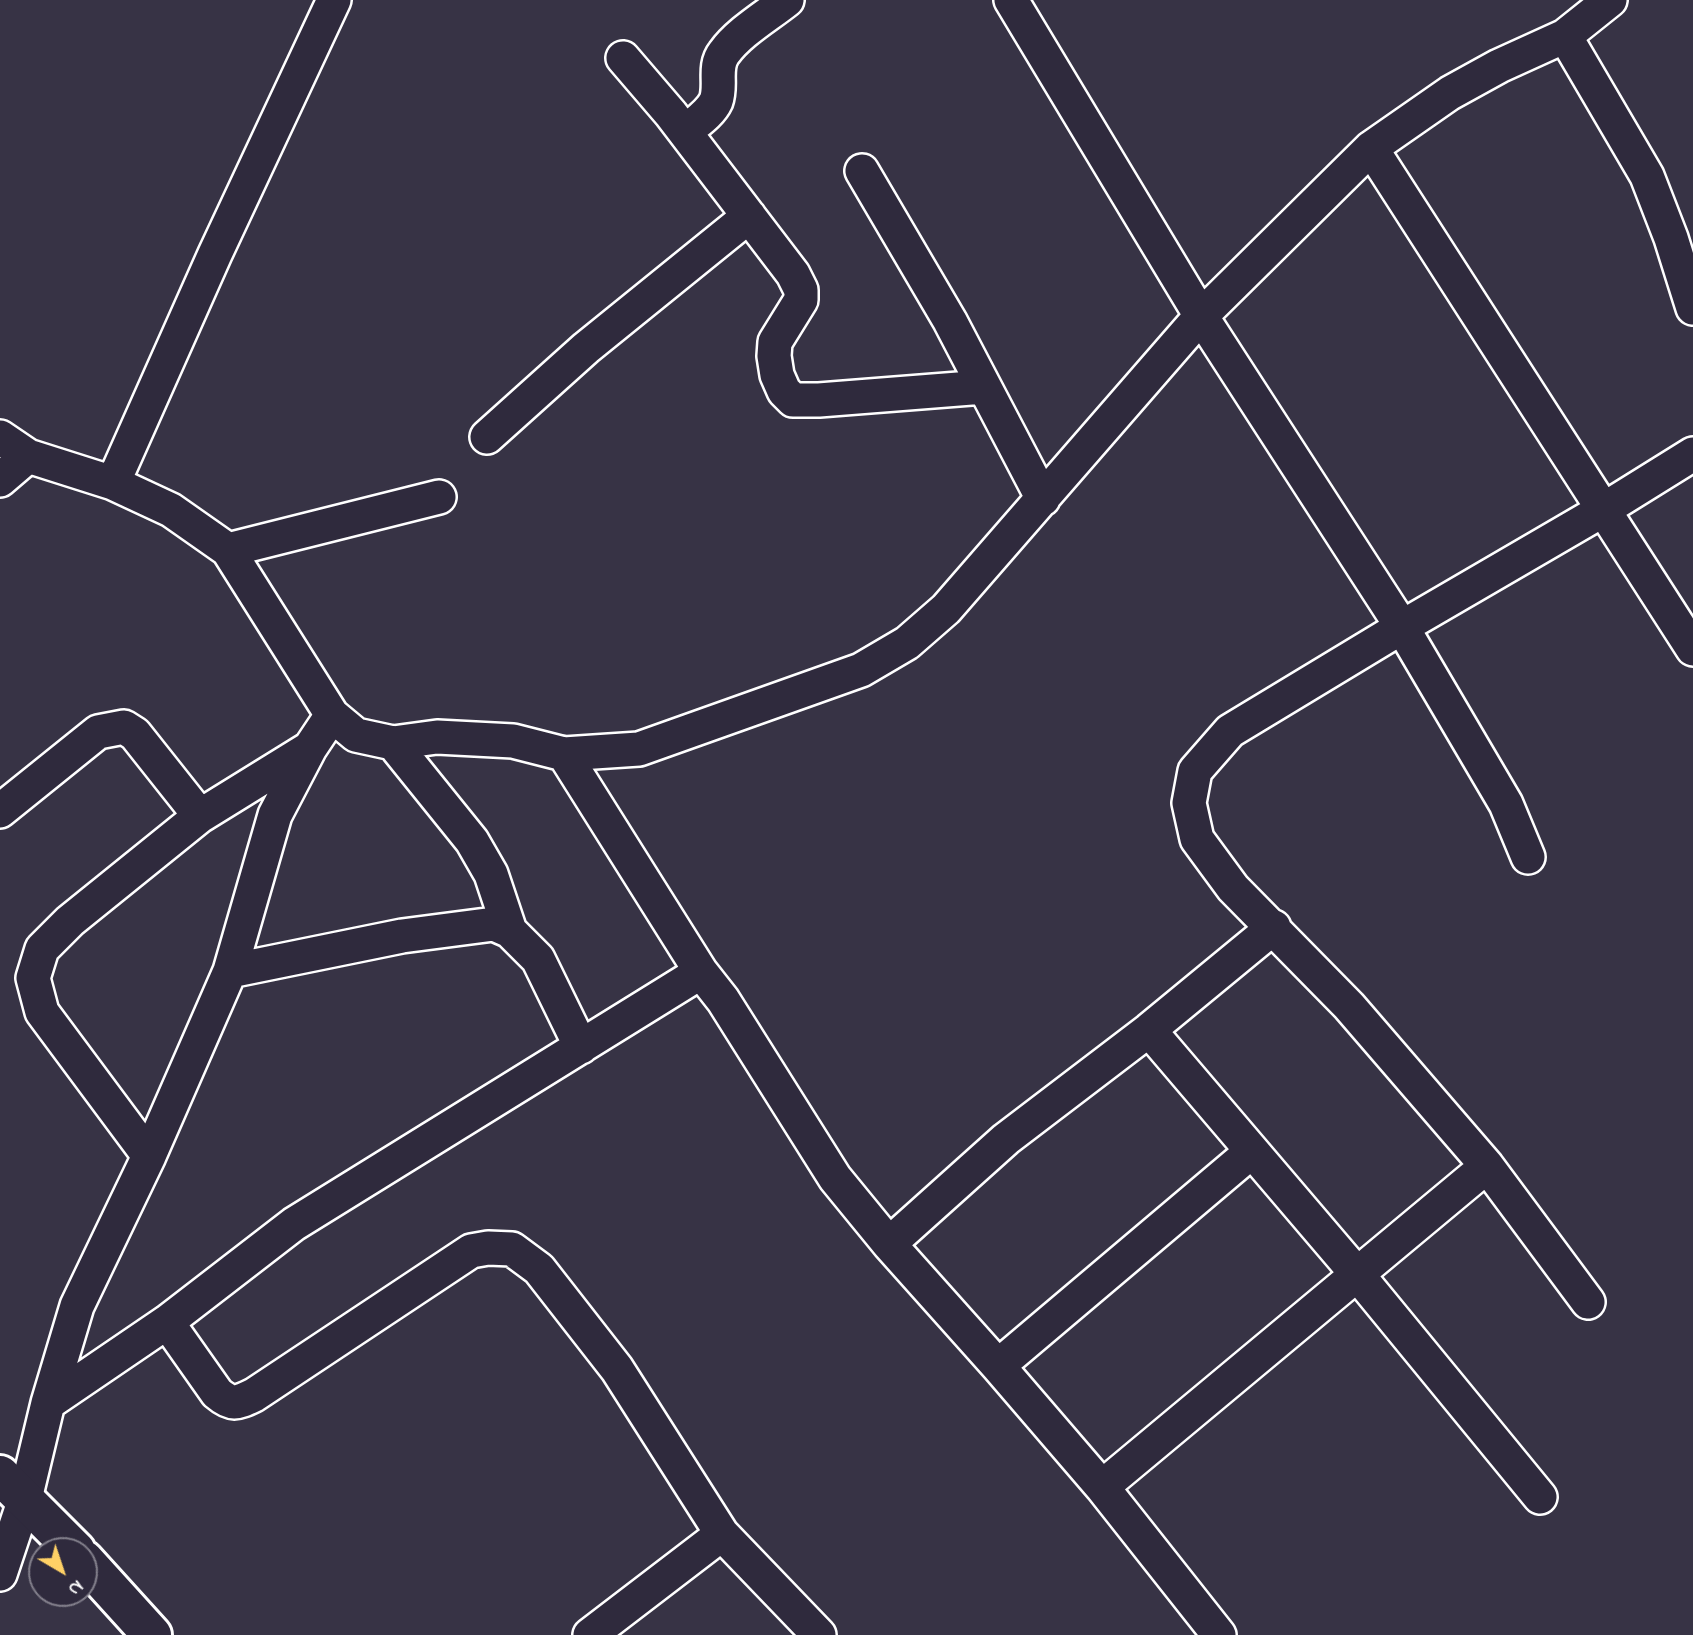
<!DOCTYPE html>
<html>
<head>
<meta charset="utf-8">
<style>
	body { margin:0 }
	#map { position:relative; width:1693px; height:1635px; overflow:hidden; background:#373345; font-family:"Indie Flower",sans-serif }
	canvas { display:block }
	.north { position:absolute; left:28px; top:1537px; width:70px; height:70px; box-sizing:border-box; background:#2f2a3d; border:2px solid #827f8b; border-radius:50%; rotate:141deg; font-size:19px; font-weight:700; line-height:28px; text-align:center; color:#fff }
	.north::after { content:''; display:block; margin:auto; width:24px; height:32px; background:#ffd166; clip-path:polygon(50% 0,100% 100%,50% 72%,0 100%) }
</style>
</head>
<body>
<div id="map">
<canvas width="1693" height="1635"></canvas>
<div class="north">N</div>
</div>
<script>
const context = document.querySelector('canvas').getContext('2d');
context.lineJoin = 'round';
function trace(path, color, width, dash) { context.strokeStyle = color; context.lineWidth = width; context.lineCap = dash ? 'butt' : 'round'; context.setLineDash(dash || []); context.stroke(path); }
const minor = new Path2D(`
	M1011 0 1201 316 1402 627 1506 804 1528 857
	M1565 36 1647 176 1671 238 1693 308
	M623 58 671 114 793 274 801 290V300L775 342 774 356 777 375 784 391 793 400H819L984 387
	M685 132C695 123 710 114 716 101 722 85 713 67 724 53 739 32 767 16 787 0
	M1371 148 1693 649
	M862 171 950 321 1043 499
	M0 437 28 456 113 483 171 510 228 550 332 715 356 735 393 743 437 737 513 741 564 754 639 749 861 670 907 643 946 609 1201 316 1371 148 1450 93 1499 66 1565 36 1610 0
	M487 437 586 348 749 216
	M0 480 28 456
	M113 483 215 254 334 0
	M228 550 439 497
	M393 743 472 841 491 874 510 931
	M564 754 701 972 723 1000 835 1178 889 1244 998 1366 1102 1487 1219 1635
	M0 811 98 732 124 727 135 734 200 816
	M230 971 402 936 494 924 510 931 538 959 581 1047
	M1149 1030 1357 1274 1540 1497
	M149 1156 42 1012 33 978 42 949 70 921 200 816 310 748
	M889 1244 1006 1139 1149 1030 1274 927
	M1588 1302 1487 1166 1349 1006 1233 888 1197 839 1189 803 1195 771 1230 731 1402 627 1603 510 1693 454
	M167 1322 217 1393C232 1406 237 1403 254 1395L471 1251 488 1248 512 1249 539 1269 617 1369 722 1534 819 1635
	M998 1366 1251 1152
	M48 1403 167 1322 294 1224 701 972
	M1102 1487 1487 1166
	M0 1574 25 1499 48 1403 77 1306 149 1156 230 971 275 815 310 748 332 715
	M590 1635 722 1534`);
const primary = new Path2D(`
	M0 1475 76 1551
	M84 1560 152 1635`);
trace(minor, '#fff', 38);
trace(primary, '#fff', 44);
trace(minor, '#2f2a3d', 33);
trace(primary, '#2f2a3d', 38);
</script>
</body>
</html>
